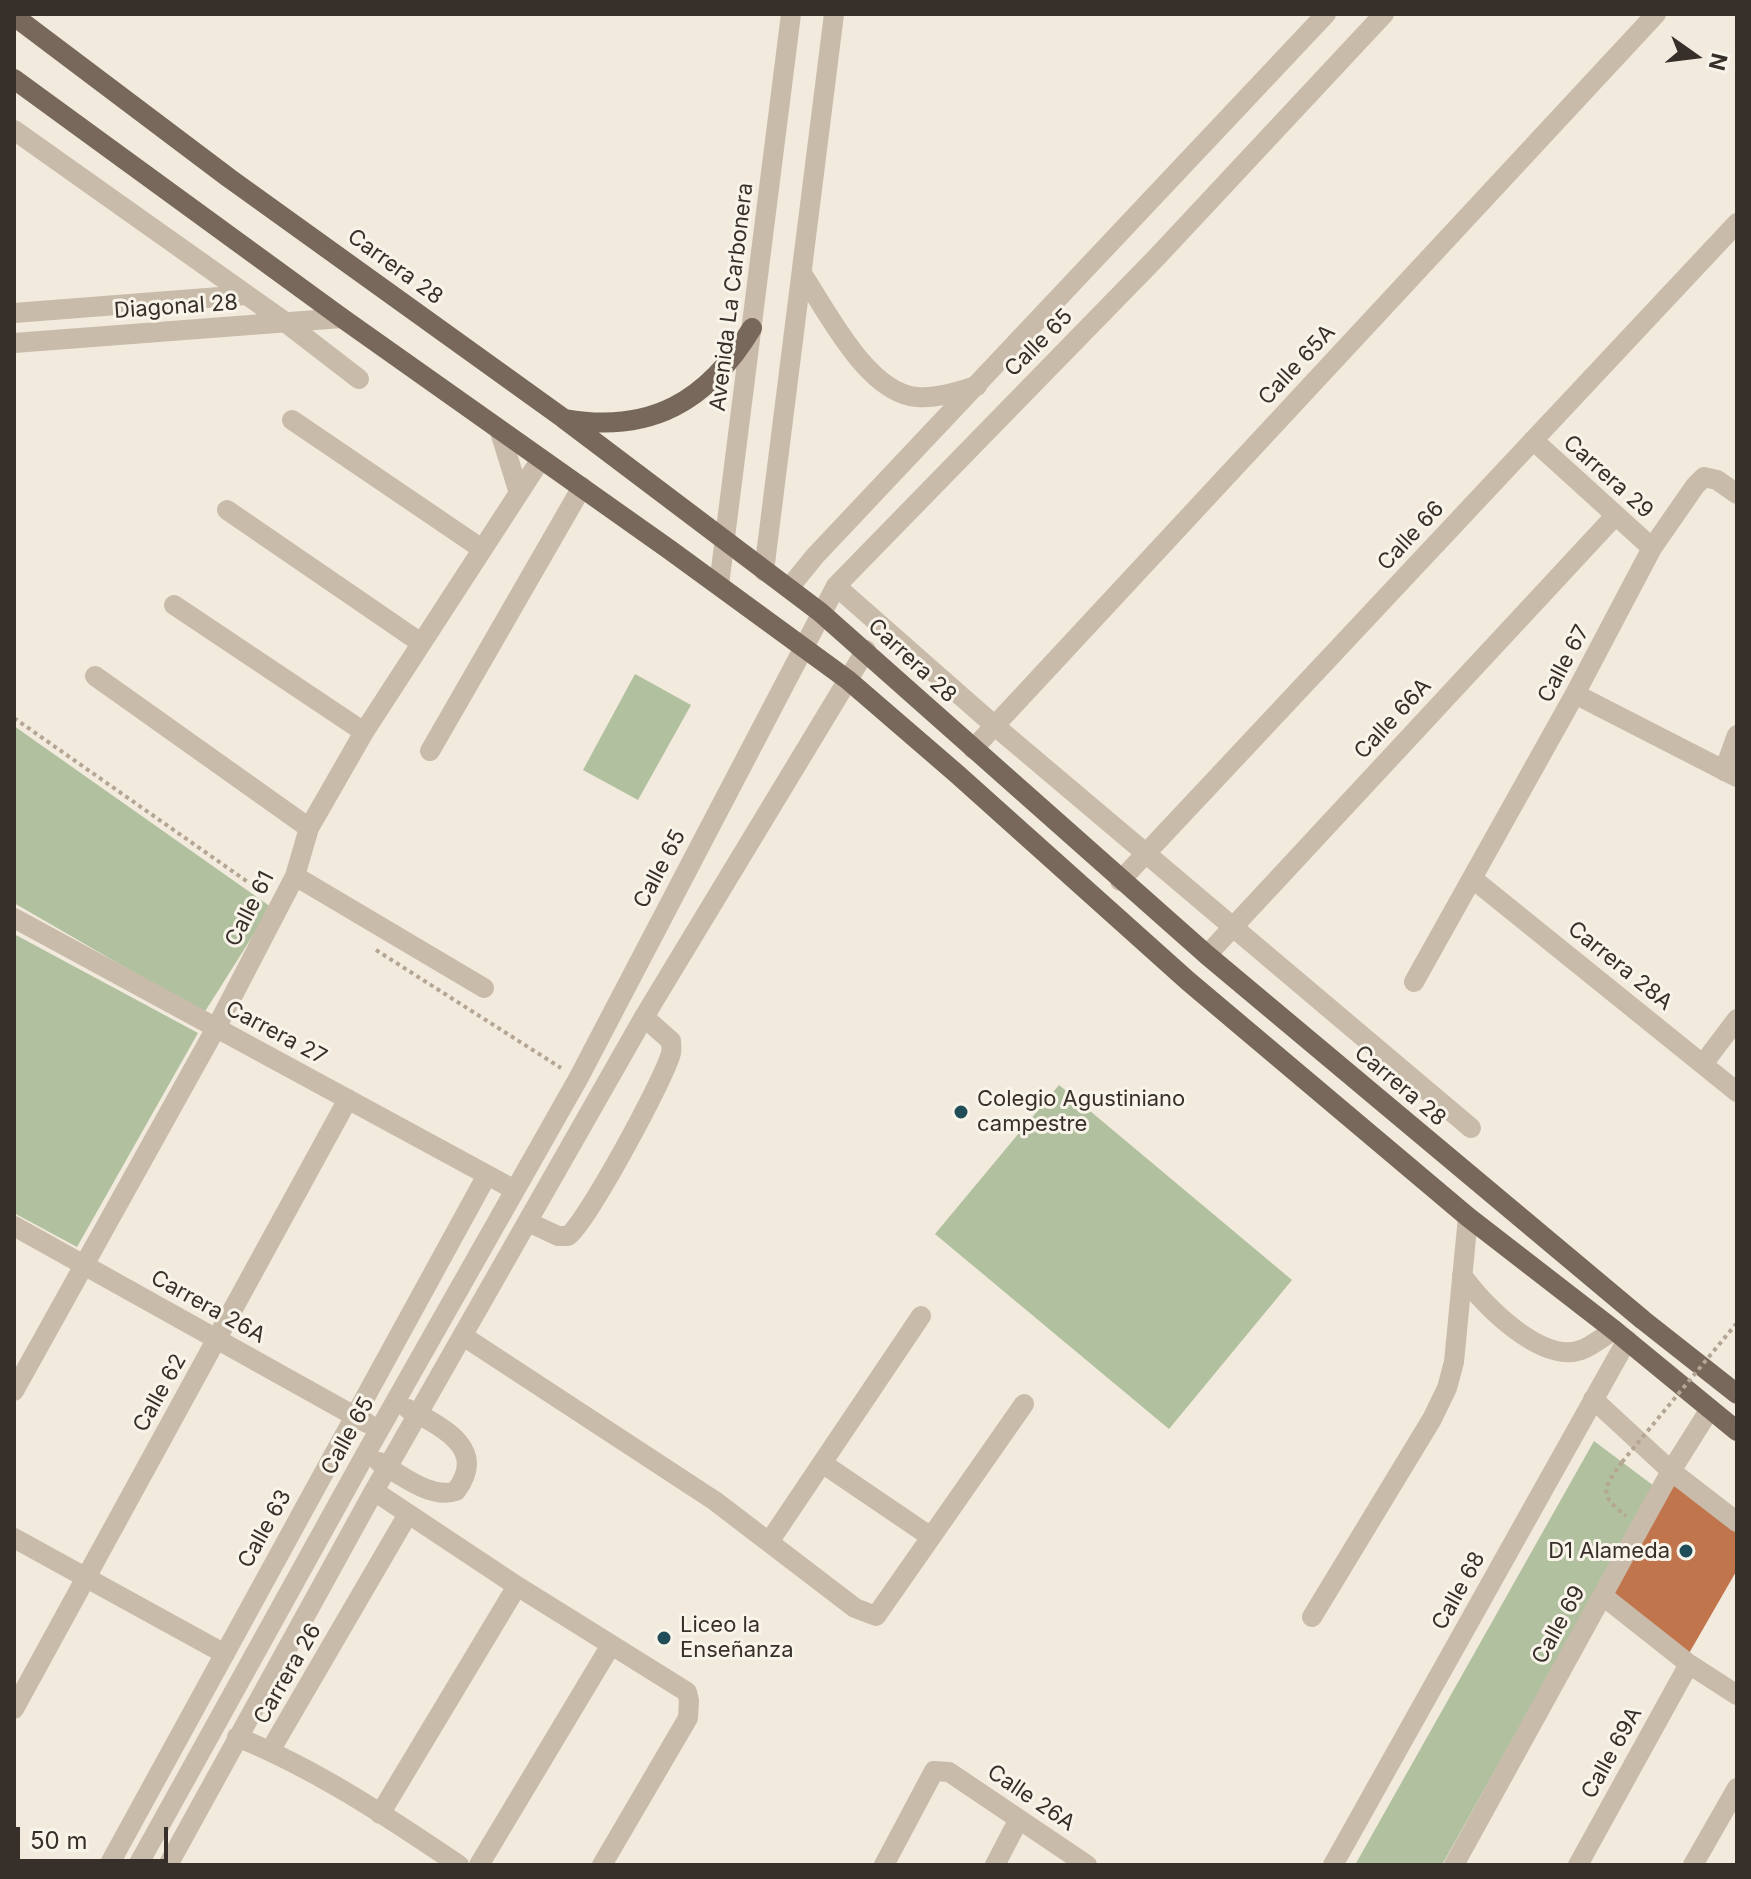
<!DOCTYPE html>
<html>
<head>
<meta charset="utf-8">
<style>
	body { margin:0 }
	#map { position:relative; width:1751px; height:1879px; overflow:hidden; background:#f1eadd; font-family:Inter,sans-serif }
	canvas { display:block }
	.frame { position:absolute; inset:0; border:16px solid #372f29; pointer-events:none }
	.north { position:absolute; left:1655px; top:16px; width:80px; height:80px; -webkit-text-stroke:6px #f9f4ea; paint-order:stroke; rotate:104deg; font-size:22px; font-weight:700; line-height:32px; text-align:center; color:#372f29 }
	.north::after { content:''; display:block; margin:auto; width:28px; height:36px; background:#372f29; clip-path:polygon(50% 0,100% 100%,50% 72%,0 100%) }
	.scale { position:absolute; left:16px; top:1827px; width:152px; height:36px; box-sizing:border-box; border:4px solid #372f29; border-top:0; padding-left:10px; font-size:24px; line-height:28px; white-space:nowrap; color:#372f29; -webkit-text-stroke:6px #f9f4ea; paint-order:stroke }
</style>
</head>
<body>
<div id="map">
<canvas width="1751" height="1879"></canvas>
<div class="frame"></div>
<div class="north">N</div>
<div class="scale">50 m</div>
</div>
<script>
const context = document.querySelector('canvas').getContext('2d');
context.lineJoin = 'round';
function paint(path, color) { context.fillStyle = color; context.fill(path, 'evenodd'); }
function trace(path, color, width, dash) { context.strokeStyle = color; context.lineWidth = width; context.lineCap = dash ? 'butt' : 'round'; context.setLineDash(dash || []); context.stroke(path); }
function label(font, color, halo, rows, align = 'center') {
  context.font = font + ' Inter,sans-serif'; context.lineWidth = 6; context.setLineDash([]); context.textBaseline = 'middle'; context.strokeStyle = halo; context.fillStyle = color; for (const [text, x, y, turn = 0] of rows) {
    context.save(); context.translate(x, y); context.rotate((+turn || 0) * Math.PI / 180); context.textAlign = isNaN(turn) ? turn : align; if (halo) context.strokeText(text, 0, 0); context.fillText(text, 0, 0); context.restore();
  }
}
paint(new Path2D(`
	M635 674 691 705 638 800 583 770Z
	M14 726 271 907 204 1013 14 903Z
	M14 934 198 1033 77 1247 14 1213Z
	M1059 1085 1292 1280 1169 1429 935 1234Z
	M1594 1441 1654 1486 1442 1865H1355Z`), '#b1c09e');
paint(new Path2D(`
	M1675 1480 1737 1532V1570L1688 1655 1612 1594Z`), '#c1754c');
trace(new Path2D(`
	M14 718 265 894
	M376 950 561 1068
	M1736 1324H1737
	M1622 1462C1603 1489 1598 1494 1626 1516`), '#b5a694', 4, [4, 4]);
trace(new Path2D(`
	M14 130 285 322 359 379
	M802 274C828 312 867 393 917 397 937 399 958 391 977 386
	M14 313 245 295
	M14 343 342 318
	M292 420 482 549
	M500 432 519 493
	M1533 440 1652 548
	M227 510 421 643
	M764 571 834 14
	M719 585 791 14
	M836 586 995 726 1471 1128
	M789 588 815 556 1326 14
	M174 605 364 732
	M95 676 309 828
	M1575 694 1737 777
	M973 749 1656 14
	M430 751 582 487
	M1724 771 1737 735
	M295 876 484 988
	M1473 879 1737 1092
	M1120 881 1737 223
	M14 918 515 1190
	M1207 955 1615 516
	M1414 982 1575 694 1652 548 1695 486 1704 477 1717 480 1737 494
	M1703 1064 1737 1019
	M528 1222 558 1236H568C587 1222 665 1078 671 1053 672 1051 671 1042 671 1041L644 1017
	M14 1226 367 1423
	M1462 1275C1482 1304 1541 1364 1581 1350 1592 1346 1604 1336 1614 1330
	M463 1336 715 1501 855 1608 876 1616 1024 1404
	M14 1391 216 1028 295 876 309 828 364 732 541 459
	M1593 1399 1671 1471 1737 1522
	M379 1462C399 1474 432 1500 456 1491 488 1448 442 1427 408 1409
	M822 1463 931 1537
	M374 1491 517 1586 687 1692 689 1701 688 1718 602 1865
	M14 1538 225 1654
	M769 1542 921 1316
	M1603 1596 1689 1664 1737 1695
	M1312 1617 1432 1419 1447 1388 1454 1362 1468 1217
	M14 1709 348 1099
	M237 1737C316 1769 388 1817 459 1865
	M270 1751 408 1514
	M380 1814 517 1586
	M109 1865 487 1175
	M138 1865 365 1455 578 1079 836 586 1156 258 1384 14
	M168 1865 374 1491 644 1017 866 650
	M479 1865 611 1645
	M884 1865 934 1771 949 1772 1087 1865
	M995 1865 1019 1819
	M1333 1865 1627 1340
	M1454 1865 1671 1471 1710 1409
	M1578 1865 1689 1664
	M1693 1865 1737 1788`), '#c9bbaa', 20);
trace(new Path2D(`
	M14 16 229 178 563 418 820 612 1207 955 1643 1320 1737 1394
	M14 79 342 318 670 550 848 680 957 774 1188 981 1468 1217 1614 1330 1737 1431
	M565 419C651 434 708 401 752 328`), '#78685b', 20);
trace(new Path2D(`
	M1622 1462 1736 1324`), '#b5a694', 4, [4, 4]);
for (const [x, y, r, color] of [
	[961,1112,8,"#204d57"],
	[1686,1551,8,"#204d57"],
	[664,1638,8,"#204d57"]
]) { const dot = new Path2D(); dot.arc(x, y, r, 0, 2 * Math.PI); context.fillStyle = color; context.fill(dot); trace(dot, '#f9f4ea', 3); }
label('22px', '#372f29', '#f9f4ea', [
	["Carrera 28",395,267,36],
	["Avenida La Carbonera",732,297,-83],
	["Diagonal 28",176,307,-4],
	["Calle 65",1039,343,-45],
	["Calle 65A",1297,365,-47],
	["Carrera 29",1608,477,42],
	["Calle 66",1411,536,-47],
	["Carrera 28",912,661,43],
	["Calle 67",1564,664,-62],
	["Calle 66A",1393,719,-47],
	["Calle 65",660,869,-62],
	["Calle 61",250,909,-63],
	["Carrera 28A",1620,966,39],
	["Carrera 27",276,1033,28],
	["Carrera 28",1400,1086,40],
	["Carrera 26A",208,1307,29],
	["Calle 62",160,1393,-61],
	["Calle 65",348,1436,-61],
	["Calle 63",265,1529,-61],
	["Calle 68",1459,1591,-61],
	["Calle 69",1559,1625,-61],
	["Carrera 26",288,1674,-60],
	["Calle 69A",1612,1753,-61],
	["Calle 26A",1031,1798,34]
]);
label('22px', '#372f29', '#f9f4ea', [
	["Colegio Agustiniano",977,1099],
	["campestre",977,1124],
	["D1 Alameda",1670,1551,"right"],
	["Liceo la",680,1625],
	["Enseñanza",680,1650]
], 'left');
</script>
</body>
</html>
